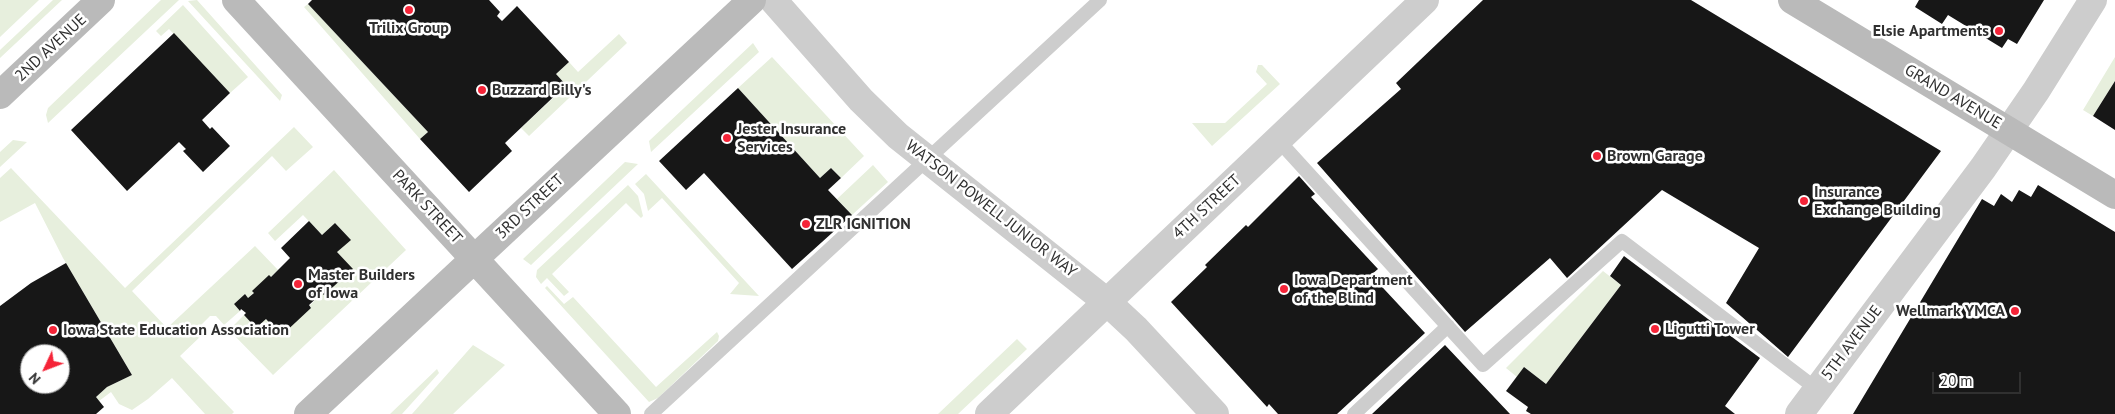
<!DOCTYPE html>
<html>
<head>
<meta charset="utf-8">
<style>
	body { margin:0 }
	#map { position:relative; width:2115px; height:414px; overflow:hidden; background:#fff; font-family:"PT Sans",sans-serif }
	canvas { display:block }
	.north { position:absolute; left:20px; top:344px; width:50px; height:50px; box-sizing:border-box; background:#fff; border:1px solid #acacac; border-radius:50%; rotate:227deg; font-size:14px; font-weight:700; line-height:20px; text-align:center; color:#303030 }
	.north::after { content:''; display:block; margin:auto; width:18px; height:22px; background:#f52438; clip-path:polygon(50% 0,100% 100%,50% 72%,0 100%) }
	.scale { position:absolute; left:1932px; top:372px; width:89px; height:22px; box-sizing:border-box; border:2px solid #303030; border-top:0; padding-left:6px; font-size:15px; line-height:18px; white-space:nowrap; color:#303030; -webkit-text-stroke:4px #fff; paint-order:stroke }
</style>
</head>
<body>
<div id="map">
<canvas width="2115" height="414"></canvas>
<div class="north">N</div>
<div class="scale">20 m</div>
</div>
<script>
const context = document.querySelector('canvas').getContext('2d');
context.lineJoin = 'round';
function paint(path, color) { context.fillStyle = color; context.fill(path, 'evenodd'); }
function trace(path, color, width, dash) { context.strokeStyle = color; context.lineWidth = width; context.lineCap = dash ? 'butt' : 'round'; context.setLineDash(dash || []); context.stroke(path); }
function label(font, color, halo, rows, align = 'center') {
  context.font = font + ' "PT Sans",sans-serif'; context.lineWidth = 5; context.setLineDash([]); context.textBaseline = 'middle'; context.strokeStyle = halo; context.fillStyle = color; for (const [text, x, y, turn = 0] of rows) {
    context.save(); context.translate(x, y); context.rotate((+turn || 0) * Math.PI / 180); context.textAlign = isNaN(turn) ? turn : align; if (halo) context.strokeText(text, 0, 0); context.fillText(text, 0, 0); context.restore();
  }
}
paint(new Path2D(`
	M0 0H39L0 37Z
	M53 0H62L0 58V50Z
	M161 0H179L48 123 46 115 48 108Z
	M197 0 282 95 280 101 188 1Z
	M308 4 428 132 420 139 304 7Z
	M183 5 248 77 230 93 169 29 161 36 156 31Z
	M619 34 627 43 529 136 521 128 566 86 556 74 569 62 578 72Z
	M753 43 759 52 651 152 649 141Z
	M772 57 864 156 841 178 831 168 820 178 738 88Z
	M2115 57V81L2093 116 2083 110Z
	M1258 65H1262L1280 84 1212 146 1192 123H1225L1267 84 1256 72Z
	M294 127 313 147 286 171 272 156 132 291 167 328 255 246 278 270 248 298 245 294 234 304 240 311 224 325 216 316H210L197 329 202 335 180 356 234 412 232 414H205L172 378 148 399 132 410 119 404 111 392 99 401 96 397 107 387 132 375 63 258 35 203 0 222V178L11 168 125 288Z
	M13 140 27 142 0 167V152Z
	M625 162 638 164 531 265 523 259Z
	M873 165 888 182 852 215 837 199Z
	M334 170 406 250 273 375 229 330 244 315 256 328 266 319 281 335 322 293 324 295 352 269 337 252 350 239 335 223 322 235 303 215 275 241 268 233Z
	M646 174 759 296 730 294 739 283 662 198 648 211 644 194 635 184Z
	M628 185 638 196 643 216 641 218 626 203 552 274 569 292 564 296 547 278 541 284 536 277 537 270Z
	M1603 271 1621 285 1546 384 1524 367 1517 377 1506 368Z
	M547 286 564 304 573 297 656 387 717 332 719 336 718 341 658 398 649 402 545 288Z
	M1017 339 1027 349 958 414H938Z
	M473 345 505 365 453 414H412Z
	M437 369 439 373 402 414H390Z`), '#e7efdd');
paint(new Path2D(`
	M312 0H489L500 12 497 16 502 21 517 6 569 62 556 74 566 85 505 143 512 151 469 192 420 139 428 132 308 4Z
	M1483 0H1691L1941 151 1788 357 1726 303 1759 248 1662 190 1567 278 1550 258 1465 332 1317 163 1401 89 1396 83Z
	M1919 0H2044L2017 44 2008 39 2002 48 1948 15 1942 24 1915 7Z
	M174 33 230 93 202 120 210 129 212 127 230 146 203 172 183 151 186 149 179 142 127 191 71 130Z
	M2115 81V130L2093 116Z
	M738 88 820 178 831 168 841 178 828 190 852 215 792 269 704 173 686 190 659 161Z
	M1299 176 1315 194 1311 197 1378 269 1371 275 1425 333 1337 414H1278L1269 404 1267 407 1171 302 1207 267 1205 265 1246 225 1248 227Z
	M2038 185 2115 232V414H1853L1982 199 1994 206 2001 194 2012 202 2019 190 2031 197Z
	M309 221 322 235 335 223 351 240 337 252 353 269 324 295 322 293 309 305 311 308 281 336 266 319 256 328 244 315 246 313 241 309 240 311 234 304 245 294 248 298 254 293 252 291 269 275 271 277 290 258 281 248Z
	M1624 256 1760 358 1725 406 1735 414H1531L1526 411 1528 407 1506 391 1524 367 1546 384 1621 285 1610 276Z
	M66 263 132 375 107 387 96 397 104 407 96 414H0V306L31 283ZM30 354H60V384H30Z
	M1445 345 1510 414H1372Z`), '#171717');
trace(new Path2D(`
	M1278 140 1483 365 1622 241 1818 390
	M651 414 1100 0
	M1354 414 1448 326`), '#cdcdcd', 14);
trace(new Path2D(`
	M773 0 861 100 898 136 1107 302 1136 329 1215 414
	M989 414 1425 0`), '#cdcdcd', 28);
trace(new Path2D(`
	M1799 414 1983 168 2036 91 2093 0`), '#cdcdcd', 28);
trace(new Path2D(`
	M236 0 617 414
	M1792 0 2115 195
	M0 95 101 0
	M308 414 752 0`), '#bababa', 28);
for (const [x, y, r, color] of [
	[409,10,5,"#f52438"],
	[1999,31,5,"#f52438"],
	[482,90,5,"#f52438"],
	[727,138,5,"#f52438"],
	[1597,156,5,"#f52438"],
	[1804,201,5,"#f52438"],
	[806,224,5,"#f52438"],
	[298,284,5,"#f52438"],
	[1284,289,5,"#f52438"],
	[2015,311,5,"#f52438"],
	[1655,329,5,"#f52438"],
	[53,330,5,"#f52438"]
]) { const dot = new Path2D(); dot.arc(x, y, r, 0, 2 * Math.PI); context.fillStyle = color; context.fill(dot); trace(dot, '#fff', 2); }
label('bold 16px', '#303030', '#fff', [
	["Trilix Group",409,28,"center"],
	["Elsie Apartments",1989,31,"right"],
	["Buzzard Billy's",492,90],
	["Jester Insurance",737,129],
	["Services",737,147],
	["Brown Garage",1607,156],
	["Insurance",1814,192],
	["Exchange Building",1814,210],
	["ZLR IGNITION",816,224],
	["Master Builders",308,275],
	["of Iowa",308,293],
	["Iowa Department",1294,280],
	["of the Blind",1294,298],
	["Wellmark YMCA",2005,311,"right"],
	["Ligutti Tower",1665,329],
	["Iowa State Education Association",63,330]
], 'left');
label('16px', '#303030', '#fff', [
	["2ND AVENUE",51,48,-43],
	["GRAND AVENUE",1953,97,31],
	["PARK STREET",427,207,47],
	["3RD STREET",530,207,-43],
	["4TH STREET",1207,207,-43],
	["WATSON POWELL JUNIOR WAY",991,209,38],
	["5TH AVENUE",1852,343,-53]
]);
</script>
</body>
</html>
